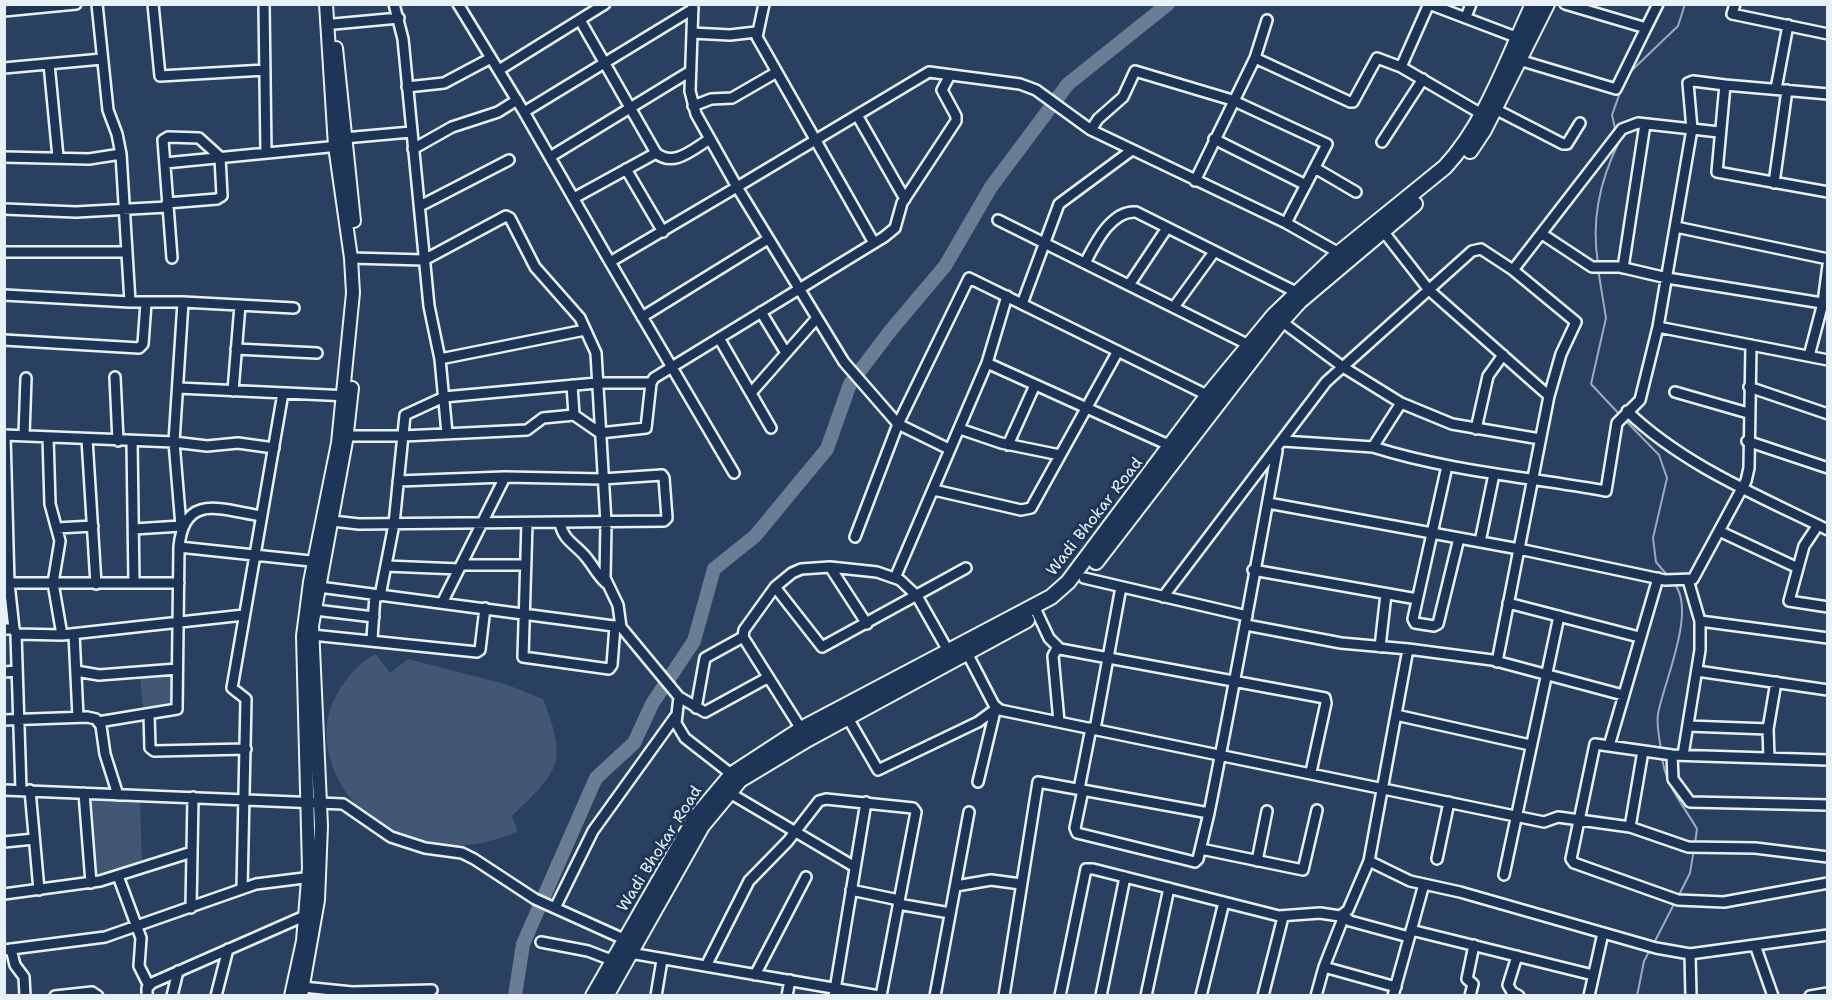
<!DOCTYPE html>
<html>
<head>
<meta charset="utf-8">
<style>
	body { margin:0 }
	#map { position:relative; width:1832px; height:1000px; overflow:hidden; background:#294061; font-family:"Shantell Sans",sans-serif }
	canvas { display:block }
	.frame { position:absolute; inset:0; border:6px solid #e8f1f8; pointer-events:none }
</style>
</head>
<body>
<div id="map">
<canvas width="1832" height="1000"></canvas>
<div class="frame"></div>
</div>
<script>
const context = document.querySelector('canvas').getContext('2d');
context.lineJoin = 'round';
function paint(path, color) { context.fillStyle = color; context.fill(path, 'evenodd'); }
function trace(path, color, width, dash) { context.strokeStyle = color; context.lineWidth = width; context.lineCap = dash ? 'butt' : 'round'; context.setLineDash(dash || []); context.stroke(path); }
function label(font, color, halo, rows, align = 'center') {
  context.font = font + ' "Shantell Sans",sans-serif'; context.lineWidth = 6; context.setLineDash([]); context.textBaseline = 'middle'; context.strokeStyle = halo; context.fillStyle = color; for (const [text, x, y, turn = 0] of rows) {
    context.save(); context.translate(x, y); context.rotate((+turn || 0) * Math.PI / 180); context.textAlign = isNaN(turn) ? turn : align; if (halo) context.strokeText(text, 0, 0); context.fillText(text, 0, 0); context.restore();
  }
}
paint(new Path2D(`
	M376 654 390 673 408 659 505 684 543 699C568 763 560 770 512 816L518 831C449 865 352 838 330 758 323 732 326 707 343 685 352 672 361 661 376 654Z
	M174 672V706L143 709 140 676Z
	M87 796 140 800 142 863 93 878Z`), '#415774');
trace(new Path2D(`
	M1628 74 1678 26 1685 4
	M1616 133 1612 115 1623 84
	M1598 263C1591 221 1600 180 1619 142L1618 138
	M1598 269 1606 318 1591 384 1621 416
	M1625 420 1659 455 1667 478 1653 538 1656 562 1668 576
	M1661 751C1660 740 1656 725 1658 714 1664 681 1697 611 1674 583
	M1662 757C1665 785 1684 806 1697 829L1695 843
	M1678 897 1690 873 1694 849
	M1653 945 1675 902
	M1637 996 1644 961 1650 950`), '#9dabbd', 2);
trace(new Path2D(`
	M515 996 523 944 596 778 634 743 652 704 694 641 714 569 755 536 827 449 850 384 891 330 945 266 991 187 1068 84 1168 4`), '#6b7c95', 14);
const street = new Path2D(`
	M97 4 108 110 117 134 121 154 130 302H183
	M153 4 160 76 265 70
	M264 4 266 153
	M394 4 403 39 429 306 440 359 447 433
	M458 4 524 112 610 262 737 187 844 362 898 424 949 449
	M693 4 690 91 696 114 737 187 929 72 1020 84 1036 90 1091 130 1286 223 1339 253
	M764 4 757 37 874 243
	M1429 4 1521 39
	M1565 4 1646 28 1658 4
	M1735 4 1732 14 1828 34
	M1428 6 1401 67 1485 116
	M4 11 76 4
	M1466 17 1471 4
	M580 20 656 153C674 168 693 149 710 139
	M334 24 399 18
	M692 33 730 35 756 32
	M1255 58 1350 102H1353L1377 58 1401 67
	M1519 60 1616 89 1646 28
	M49 64 58 157
	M4 68 102 59
	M499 70 605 4
	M407 87 444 83 491 58
	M1776 89 1788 25
	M1828 94 1725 85 1717 172 1828 192
	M693 106 711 99 732 98 777 72
	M1495 109 1563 144H1567L1580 123
	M524 112 693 9
	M857 115 905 199
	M1091 130 1098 119 1123 97 1135 71 1232 100 1327 144 1286 223
	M1719 132 1692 129 1688 83 1693 81 1725 85
	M344 138 411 132
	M1214 139 1306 185
	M1382 142 1423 79
	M413 149 452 127 498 112 517 100
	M4 157 89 159 121 154
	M550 157 689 72
	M165 163 339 146
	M1315 168 1356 192
	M626 169 663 232
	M1195 181 1255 58 1267 20
	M1774 183 1787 90
	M574 198 656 153
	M167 203 217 199 222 196 220 157 199 138 168 137 163 140 172 258
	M420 206 509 160
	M4 209 76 212 167 207
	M998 220 1253 347
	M1676 227 1828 259
	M1542 234 1592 267H1620L1667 278 1828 304
	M4 252H127
	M351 258 424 260 506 216 510 218 535 267 580 318 596 353 606 523 605 578 618 605 621 627
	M610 262 734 473
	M1085 263C1095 244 1111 210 1136 212L1296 292
	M1623 268 1645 124
	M1513 270 1576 322 1561 354 1549 396
	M1129 285 1167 228
	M4 295 130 302
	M1022 304 1059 204 1132 150
	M1174 307 1214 252
	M761 312 786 353
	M642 317 768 239
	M1277 318 1343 367 1401 403 1452 424 1540 439
	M1658 327 1828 360
	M719 338 771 428
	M4 340 139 348 143 344 146 303
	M236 349 317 353
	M1809 356 1823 303 1828 265
	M440 359 585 330
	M987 363 1007 296
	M115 377 118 441
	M572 385 574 415
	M1749 387 1828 414
	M178 388 349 396
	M233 391 240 305
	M1675 392 1748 413
	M751 393 816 319
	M1627 411C1683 465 1759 496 1828 530
	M960 429 1001 443 1060 455
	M1476 429 1488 376 1503 355
	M4 435 174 442 183 302 294 308
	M5 435 9 583 14 629
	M24 435 26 378
	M347 436H403L527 430 543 418 574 415 600 433 646 428 651 383 654 378 884 237 895 228 902 203 956 121V116L942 90 950 75
	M48 437 50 504 60 541 53 583 62 635
	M87 439 96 584
	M132 441 134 583
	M1283 441 1373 447 1401 403
	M1747 441 1828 468
	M1008 445 1035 385
	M1447 466 1413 619 1415 623 1434 626 1438 624 1459 538
	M934 490 1021 510 1031 508 1118 351
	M1268 503 1519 549 1549 396 1429 290 1383 231
	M332 521 359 524 664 521 667 518 664 478 662 475 602 479 505 477 398 481
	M527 523 523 657 609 669 612 665 615 626
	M560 523C563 540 575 544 585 556 593 565 597 575 606 583
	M57 528 93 526
	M134 529 181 526 174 442 207 446 238 443 274 448
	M1719 531 1798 568 1789 601 1828 607
	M855 537 898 424 969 278 1211 397
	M1480 542 1494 474
	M179 547 320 562
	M461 565H526
	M386 566 459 569
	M830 567 867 624
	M1798 568 1804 546 1818 525
	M1253 570 1417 599
	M895 578 987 363 1173 447
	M1084 578 1247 616
	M9 583H179
	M319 587 621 627 679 697 705 712 767 678
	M775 587 822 647 966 568
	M380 596 394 524 405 415 444 397 597 383H651
	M1163 597 1326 382 1472 251 1481 249 1513 270 1622 129 1638 123 1692 129 1658 327 1640 400 1617 423 1606 491C1528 477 1449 471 1373 447
	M442 603 505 477
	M1508 603 1639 637
	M1034 606 1049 638 1060 649 1325 698 1326 703 1311 772
	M315 610 374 617
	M1700 621 1828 638
	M1246 625 1341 643 1408 649 1492 660 1623 695
	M4 629H14L16 634 21 790
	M16 634 62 635 244 615
	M74 634 78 717
	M312 635 477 652 480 650 485 608
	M372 639 375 595
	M1380 647 1386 594
	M1057 648 1053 656 1059 722
	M965 649 994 705 1000 710 1544 822 1558 817 1630 827 1688 847 1755 848 1828 857
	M1408 649 1369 861 1410 881 1460 892 1656 948 1690 954 1828 935
	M1497 662 1519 549 1665 580 1693 579 1746 481 1749 468 1751 345
	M76 671 99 675 177 669
	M1697 671 1828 690
	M4 672 17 671
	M679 697 676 723 685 738 735 777
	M696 708 705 658 743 637
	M845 713 878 770 978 722 997 708
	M149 714 150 748 154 751 246 749
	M1396 715 1530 745
	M4 720 87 717 96 719 101 726 105 754 118 795
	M98 722 177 709 179 547C184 492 222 510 261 516
	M1688 726 1768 729
	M1095 729 1121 587
	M803 732 743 637 744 630 775 587 792 573 801 569 830 567 877 572 900 580 917 596 951 656
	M1609 746 1658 578
	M1672 755 1673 779 1690 802 1828 805
	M1683 755 1700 650V621L1688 580
	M1769 758 1768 729 1776 682
	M1828 760 1672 755 1595 744 1571 859 1574 863 1678 900 1724 902 1828 883
	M978 782 995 711
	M1079 789 1091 728
	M4 790 343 804 391 837 425 848 462 853 474 859 535 899 628 941
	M30 790 39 890
	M1083 790 1075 828 1077 833 1195 862 1198 859 1209 813
	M728 792 855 867
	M84 793 91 883
	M1630 827 1643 751
	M4 842 34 839
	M1201 849 1303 870 1317 810
	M1437 859 1449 802
	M1257 861 1267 811
	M1504 875 1559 616
	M118 876 141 938 139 966 149 986
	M956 886 991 880 1021 884
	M242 889 246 699 232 688 283 393
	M851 890 899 900
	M4 894 100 881 192 852
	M898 904 950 913
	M191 908 193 797
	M555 908 593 831 675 717
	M1411 930 1593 975
	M541 942 588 951 614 961
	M1755 945 1773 996
	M11 949 15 965 24 977 25 996
	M4 950 105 937 256 884 312 877
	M630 953 879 996
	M1690 954 1691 996
	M1517 956 1508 985 1512 992 1519 996
	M706 966 749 881 788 841 819 801 826 799 913 808 916 812 881 996
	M1324 967 1344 916 1350 921 1409 937
	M755 975 806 877
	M303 987 352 992 432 990
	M55 996 92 992 98 996
	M147 996V988L152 983 309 914
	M172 996 178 971
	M216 996 228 949
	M656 996 662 960
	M787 996 790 980
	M834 996 866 802
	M935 996 969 812
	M1004 996 1038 782 1209 813C1233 693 1255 572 1277 451
	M1060 996 1086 869H1093L1279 916 1320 913 1340 916 1348 910 1369 861
	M1101 996 1125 877
	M1146 996 1169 888
	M1201 996 1224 902
	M1263 996 1283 917
	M1316 996 1324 967 1396 987
	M1393 996 1424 884
	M1470 996 1473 984 1467 979 1474 945
	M1589 996 1603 933
	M1810 996 1828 993`);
const secondary = new Path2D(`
	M336 48 354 221
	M291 996 303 941 309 868 303 636 310 582 338 443 353 293 351 258 335 146 326 4
	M301 996 318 900 321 826 312 626 346 441 352 388`);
const primary = new Path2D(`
	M1470 151 1484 130 1547 4
	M1096 562 1281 322 1300 301 1415 204
	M593 996 695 818 732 774 801 729 1051 597 1068 582 1208 395 1274 315 1339 253 1445 167C1486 123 1507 59 1533 4
	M606 996 702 826 740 780 808 739 1027 620`);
trace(street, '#e8f1f8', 14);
trace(secondary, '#e8f1f8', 16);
trace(primary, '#e8f1f8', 18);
trace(street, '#1d3557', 9);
trace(secondary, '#1d3557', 12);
trace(primary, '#1d3557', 14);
label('16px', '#e8f1f8', '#1d3557', [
	["Wadi Bhokar Road",1095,517,-52],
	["Wadi Bhokar Road",660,849,-58]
]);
</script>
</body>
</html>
